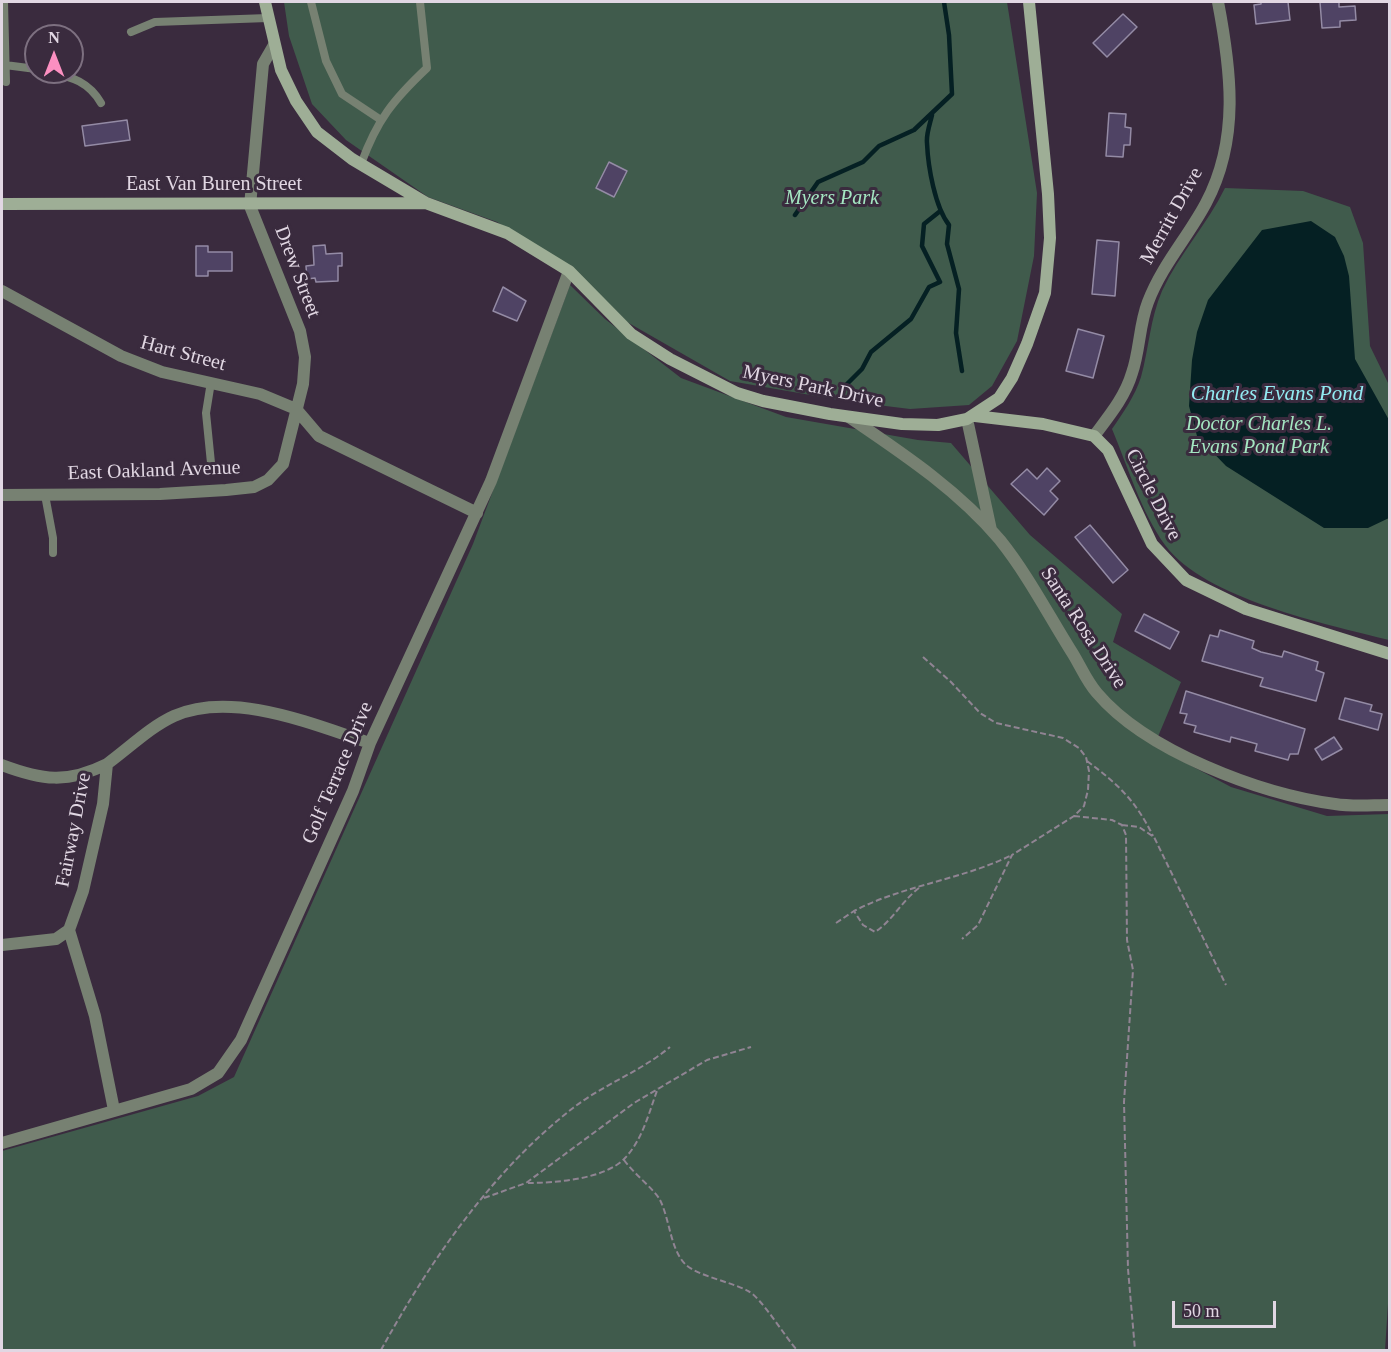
<!DOCTYPE html>
<html>
<head>
<meta charset="utf-8">
<style>
	body { margin:0 }
	#map { position:relative; width:1391px; height:1352px; overflow:hidden; background:#3a2b3e; font-family:"Times New Roman",serif }
	canvas { display:block }
	.frame { position:absolute; inset:0; border:3px solid #e1d7e3; pointer-events:none }
	.north { position:absolute; left:24px; top:24px; width:60px; height:60px; box-sizing:border-box; background:#3a2b3e; border:2px solid #7d7080; border-radius:50%; rotate:0deg; font-size:16px; font-weight:700; line-height:24px; text-align:center; color:#e1d7e3 }
	.north::after { content:''; display:block; margin:auto; width:21px; height:27px; background:#fc8fc1; clip-path:polygon(50% 0,100% 100%,50% 72%,0 100%) }
	.scale { position:absolute; left:1172px; top:1301px; width:104px; height:27px; box-sizing:border-box; border:3px solid #e1d7e3; border-top:0; padding-left:8px; font-size:18px; line-height:21px; white-space:nowrap; color:#e1d7e3; -webkit-text-stroke:4px #3a2b3e; paint-order:stroke }
</style>
</head>
<body>
<div id="map">
<canvas width="1391" height="1352"></canvas>
<div class="frame"></div>
<div class="north">N</div>
<div class="scale">50 m</div>
</div>
<script>
const context = document.querySelector('canvas').getContext('2d');
context.lineJoin = 'round';
function paint(path, color) { context.fillStyle = color; context.fill(path, 'evenodd'); }
function trace(path, color, width, dash) { context.strokeStyle = color; context.lineWidth = width; context.lineCap = dash ? 'butt' : 'round'; context.setLineDash(dash || []); context.stroke(path); }
function label(font, color, halo, rows, align = 'center') {
  context.font = font + ' "Times New Roman",serif'; context.lineWidth = 6; context.setLineDash([]); context.textBaseline = 'middle'; context.strokeStyle = halo; context.fillStyle = color; for (const [text, x, y, turn = 0] of rows) {
    context.save(); context.translate(x, y); context.rotate((+turn || 0) * Math.PI / 180); context.textAlign = isNaN(turn) ? turn : align; if (halo) context.strokeText(text, 0, 0); context.fillText(text, 0, 0); context.restore();
  }
}
paint(new Path2D(`
	M284 2H1007L1037 193 1034 256 1017 341 992 386 969 405 910 409 845 401 730 381 627 322 547 253 497 222 428 197 346 140 312 104 289 36Z
	M1225 188 1303 191 1350 207 1363 243 1370 346 1389 385V640C1326 624 1205 599 1165 545 1141 512 1128 467 1112 429 1123 413 1135 396 1141 377 1149 348 1150 319 1162 291 1179 254 1207 225 1225 188Z
	M570 285 605 319 681 378 786 417 918 440 951 443 1030 535 1122 614 1113 642 1181 682 1154 746 1231 787 1327 816 1389 814 1390 1273 1385 1350H2V1151L198 1096 234 1077 473 544Z`), '#405b4c');
paint(new Path2D(`
	M1311 221 1335 237 1344 256 1349 276 1355 359 1389 420V518L1368 528H1324L1226 466 1197 436 1189 406 1192 360 1197 332 1208 300 1262 230Z`), '#052023');
trace(new Path2D(`
	M932 115C930 124 926 134 927 143 928 167 935 207 949 225L947 244 959 289 956 333 962 371
	M795 215 818 182 863 162 879 146 914 130 952 94 949 35 944 2
	M844 387 862 369 871 352 911 319 929 287 940 282 922 246 924 224 939 212`), '#052023', 4.5);
const building = new Path2D(`
	M1261 2H1288L1290 20 1256 24 1254 5 1261 4Z
	M1320 2H1339V7L1355 6 1356 20 1340 21V27L1322 28Z
	M1123 14 1137 27 1107 57 1093 43Z
	M1109 113 1126 114 1125 127 1131 128 1130 145H1124L1123 157 1106 156Z
	M127 120 130 140 85 146 82 126Z
	M609 162 627 171 614 197 596 188Z
	M1097 240 1119 242 1115 296 1092 294Z
	M325 245 326 254 342 253V266H338V281L316 282 315 278 307 279 306 266 314 265 313 246Z
	M196 246H208V252H232V271H208V276H196Z
	M503 287 526 301 517 321 493 311Z
	M1078 329 1104 336 1093 378 1066 371Z
	M1047 468 1060 481 1050 491 1058 499 1044 515 1011 484 1027 469 1037 479Z
	M1090 525 1128 570 1113 583 1075 537Z
	M1144 614 1179 632 1170 649 1135 631Z
	M1220 630 1254 641 1252 648 1261 652 1282 657 1284 651 1318 662 1316 670 1324 673 1316 701 1260 686 1263 678 1202 661 1210 635 1218 637Z
	M1186 691 1305 729 1298 754H1290L1288 760 1255 751 1257 744 1231 737 1230 742 1194 732 1196 726 1184 723 1187 714 1180 713Z
	M1345 698 1372 705 1370 711 1382 714 1378 730 1339 719Z
	M1334 737 1342 749 1322 760 1315 749Z`);
paint(building, '#4f4364');
trace(building, '#948ba5', 1.5);
trace(new Path2D(`
	M923 657 950 681 980 713 996 723 1063 738 1079 748 1086 757 1089 771 1088 790 1084 806 1074 816 1012 855 978 925 962 939
	M1087 761C1118 784 1136 801 1153 836
	M1074 816 1112 820 1122 825 1126 835 1127 940 1133 970 1124 1102 1128 1269 1135 1350
	M1122 825 1139 827 1154 837 1226 985
	M919 888C902 901 892 921 875 932L863 925 854 911C904 885 961 880 1012 855
	M836 923 854 911
	M624 1160C633 1173 655 1190 660 1200 670 1220 670 1248 685 1264 697 1276 732 1282 748 1291 761 1297 785 1337 797 1350
	M528 1183C555 1183 606 1179 625 1158 643 1139 649 1112 658 1088
	M484 1198 526 1183 634 1103 707 1060 751 1047
	M381 1350C430 1261 492 1171 573 1108 604 1084 640 1072 670 1047`), '#908493', 2, [6, 3]);
trace(new Path2D(`
	M4 2 6 82
	M311 2 326 61 342 94 381 120
	M131 32 155 22 268 18
	M5 65 36 69
	M50 72C72 77 89 82 101 103
	M361 164C377 120 393 100 427 68L420 2
	M211 463 206 413 211 382
	M45 495 53 538V553`), '#778172', 8);
trace(new Path2D(`
	M2 291 121 356 162 372 260 394 296 409 319 436 477 513
	M849 417C902 453 958 490 1000 540 1028 575 1049 616 1073 654 1081 667 1087 682 1097 693 1146 751 1260 794 1335 804 1353 807 1372 805 1390 805
	M967 419 991 530
	M1094 436C1109 416 1125 397 1132 373 1140 350 1139 325 1148 302 1162 265 1188 237 1206 203 1240 139 1231 70 1218 2
	M2 495 160 494 226 490 254 487 268 480 283 464 303 384 305 357 300 331 250 206 263 64 274 45
	M2 765C42 780 67 784 107 764
	M2 945 56 939 69 930
	M114 1110 95 1016 69 930 83 891 103 804 107 764C129 748 150 727 174 716 233 690 314 725 370 743
	M2 1143 191 1089 218 1073 241 1040 353 791 370 743 491 481 569 271`), '#778172', 12);
trace(new Path2D(`
	M265 2 281 70 296 101 317 132 352 159 426 203 507 233 569 271 631 334 670 359 737 393 763 401 830 414 902 424 938 425 967 419 999 398 1012 378 1027 344 1045 293 1050 238 1048 194 1029 2
	M2 204 426 203
	M975 416 1043 424 1094 436 1108 450 1152 544 1186 580 1246 609 1390 654`), '#9eae96', 12);
label('20px', '#e1d7e3', '#3a2b3e', [
	["East Van Buren Street",214,185],
	["Merritt Drive",1172,216,-61],
	["Drew Street",297,272,69],
	["Hart Street",183,354,15],
	["Myers Park Drive",813,387,12],
	["East Oakland Avenue",154,471,-2],
	["Circle Drive",1153,495,63],
	["Santa Rosa Drive",1083,628,57],
	["Golf Terrace Drive",338,773,-67],
	["Fairway Drive",74,830,-79]
]);
label('italic 20px', '#a4e7c2', '#3a2b3e', [
	["Myers Park",832,199],
	["Doctor Charles L.",1259,425],
	["Evans Pond Park",1259,448]
]);
label('italic 21px', '#92ebf2', '#3a2b3e', [
	["Charles Evans Pond",1277,394]
]);
</script>
</body>
</html>
